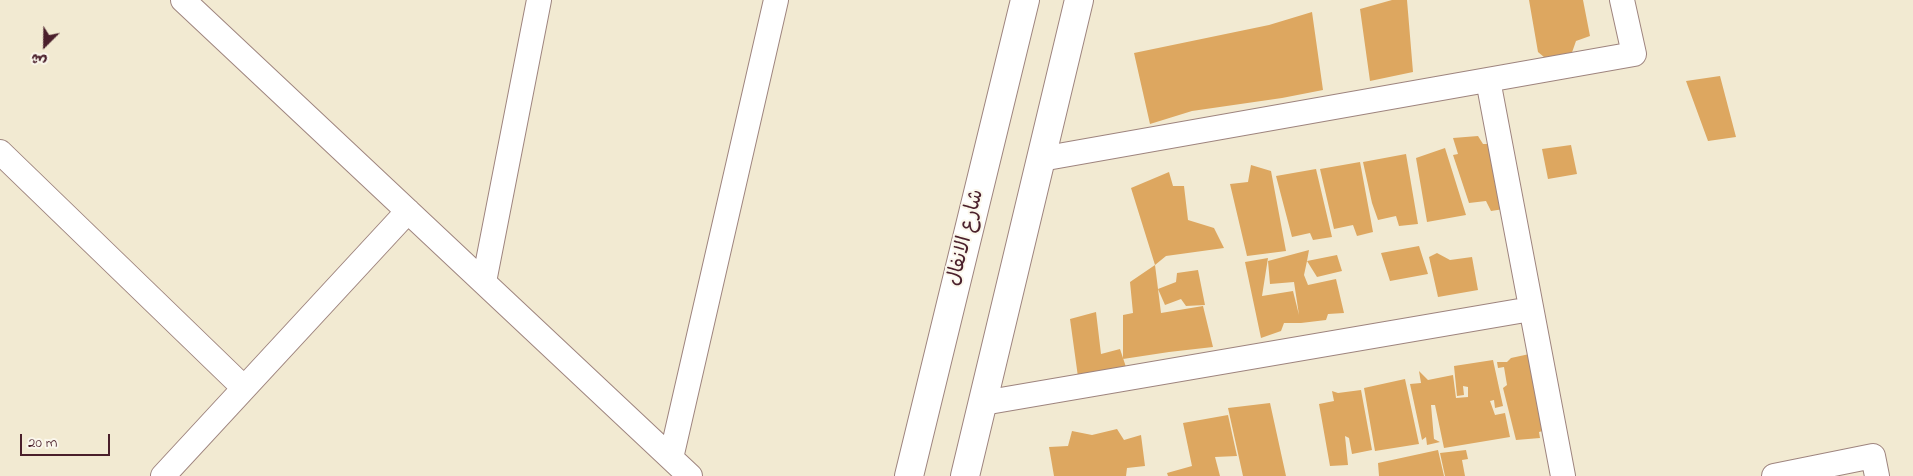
<!DOCTYPE html>
<html>
<head>
<meta charset="utf-8">
<style>
	body { margin:0 }
	#map { position:relative; width:1913px; height:476px; overflow:hidden; background:#f2ead2; font-family:"Indie Flower","Playpen Sans Arabic",sans-serif }
	canvas { display:block }
	.north { position:absolute; left:20px; top:20px; width:50px; height:50px; -webkit-text-stroke:4px #fbf7ec; paint-order:stroke; rotate:203deg; font-size:14px; font-weight:700; line-height:20px; text-align:center; color:#4a1f2b }
	.north::after { content:''; display:block; margin:auto; width:18px; height:22px; background:#4a1f2b; clip-path:polygon(50% 0,100% 100%,50% 72%,0 100%) }
	.scale { position:absolute; left:20px; top:434px; width:90px; height:22px; box-sizing:border-box; border:2px solid #4a1f2b; border-top:0; padding-left:6px; font-size:15px; line-height:18px; white-space:nowrap; color:#4a1f2b; -webkit-text-stroke:4px #fbf7ec; paint-order:stroke }
</style>
</head>
<body>
<div id="map">
<canvas width="1913" height="476"></canvas>
<div class="north">ش</div>
<div class="scale">20 m</div>
</div>
<script>
const context = document.querySelector('canvas').getContext('2d');
context.lineJoin = 'round';
function paint(path, color) { context.fillStyle = color; context.fill(path, 'evenodd'); }
function trace(path, color, width, dash) { context.strokeStyle = color; context.lineWidth = width; context.lineCap = dash ? 'butt' : 'round'; context.setLineDash(dash || []); context.stroke(path); }
function label(font, color, halo, rows, align = 'center') {
  context.font = font + ' "Indie Flower","Playpen Sans Arabic",sans-serif'; context.lineWidth = 4; context.setLineDash([]); context.textBaseline = 'middle'; context.strokeStyle = halo; context.fillStyle = color; for (const [text, x, y, turn = 0] of rows) {
    context.save(); context.translate(x, y); context.rotate((+turn || 0) * Math.PI / 180); context.textAlign = isNaN(turn) ? turn : align; if (halo) context.strokeText(text, 0, 0); context.fillText(text, 0, 0); context.restore();
  }
}
paint(new Path2D(`
	M1392 0H1407L1413 72 1370 81 1360 9Z
	M1529 0H1583L1590 36 1576 41 1569 61 1551 63 1538 52Z
	M1312 12 1323 90 1282 98 1192 111 1150 124 1134 53 1269 25Z
	M1720 76 1736 137 1708 141 1686 81Z
	M1478 136 1483 144H1496L1504 209 1491 211 1486 201 1469 203 1453 155 1458 154 1453 138Z
	M1571 145 1577 174 1548 179 1542 149Z
	M1445 148 1466 215 1427 222 1416 158Z
	M1406 154 1418 224 1399 226 1396 216 1378 220 1372 203 1363 162Z
	M1360 162 1373 232 1357 236 1353 225 1334 229 1320 169Z
	M1251 165 1271 171 1286 251 1247 256 1230 184 1248 182Z
	M1316 169 1332 237 1313 240 1310 233 1292 237 1276 176Z
	M1169 172 1173 186H1184L1188 220 1214 228 1224 248 1166 256 1155 265 1131 188Z
	M1419 246 1428 274 1390 281 1381 253Z
	M1309 250 1307 261 1337 255 1342 271 1317 277 1307 261 1304 275 1308 285 1336 279 1344 313 1328 314 1326 320 1301 323H1284L1281 331 1261 338 1245 262 1268 258 1262 296 1293 291 1299 315 1294 282 1270 284 1268 261Z
	M1437 253 1450 260 1472 257 1478 290 1438 297 1429 257Z
	M1155 265 1161 313 1203 306 1213 347 1169 352 1123 359V315L1133 313 1130 282Z
	M1198 270 1205 305 1186 306 1181 299 1165 305 1158 289 1176 282 1177 273Z
	M1096 312 1101 354 1120 349 1127 370 1078 377 1070 319Z
	M1534 353 1554 428 1539 432 1540 438 1516 440 1503 388 1507 385 1504 367 1498 368 1497 362H1507L1511 358Z
	M1493 360 1503 406 1495 408 1494 400 1490 401 1495 415 1505 413 1510 437 1444 448 1435 405H1431L1434 439 1440 442 1427 445 1426 437 1422 440 1410 384 1421 383 1419 371 1428 380 1453 375 1456 398 1468 397V387L1463 386 1464 395 1457 396 1454 366Z
	M1405 379 1419 444 1375 451 1364 388Z
	M1361 390 1372 450 1352 454 1349 438 1345 436 1348 465 1330 466 1319 404 1334 401 1332 391 1338 393Z
	M1270 403 1286 476H1243L1228 408Z
	M1228 415 1237 456 1215 457 1220 476H1168L1167 473 1192 466 1183 423Z
	M1117 429 1124 440 1141 435 1145 466 1127 468 1126 476H1054L1049 447 1068 446 1072 431 1092 435Z
	M1438 450 1444 476H1379L1378 463Z
	M1466 450 1468 459 1462 460 1465 476H1445L1440 453Z`), '#dda760');
const minor = new Path2D(`
	M183 0 690 476
	M1488 80 1563 476
	M0 152 244 388
	M1041 159 1634 54 1622 0
	M484 282 539 0
	M983 403 1531 309
	M671 458 776 0
	M163 476 408 211
	M1774 476 1873 456 1877 476`);
const secondary = new Path2D(`
	M909 476 1025 0
	M965 476 1079 0`);
trace(minor, '#9e847e', 26);
trace(secondary, '#9e847e', 30);
trace(minor, '#fff', 24);
trace(secondary, '#fff', 28);
label('20px', '#4a1f2b', '#fbf7ec', [
	["شارع الانفال",967,238,-76]
]);
</script>
</body>
</html>
